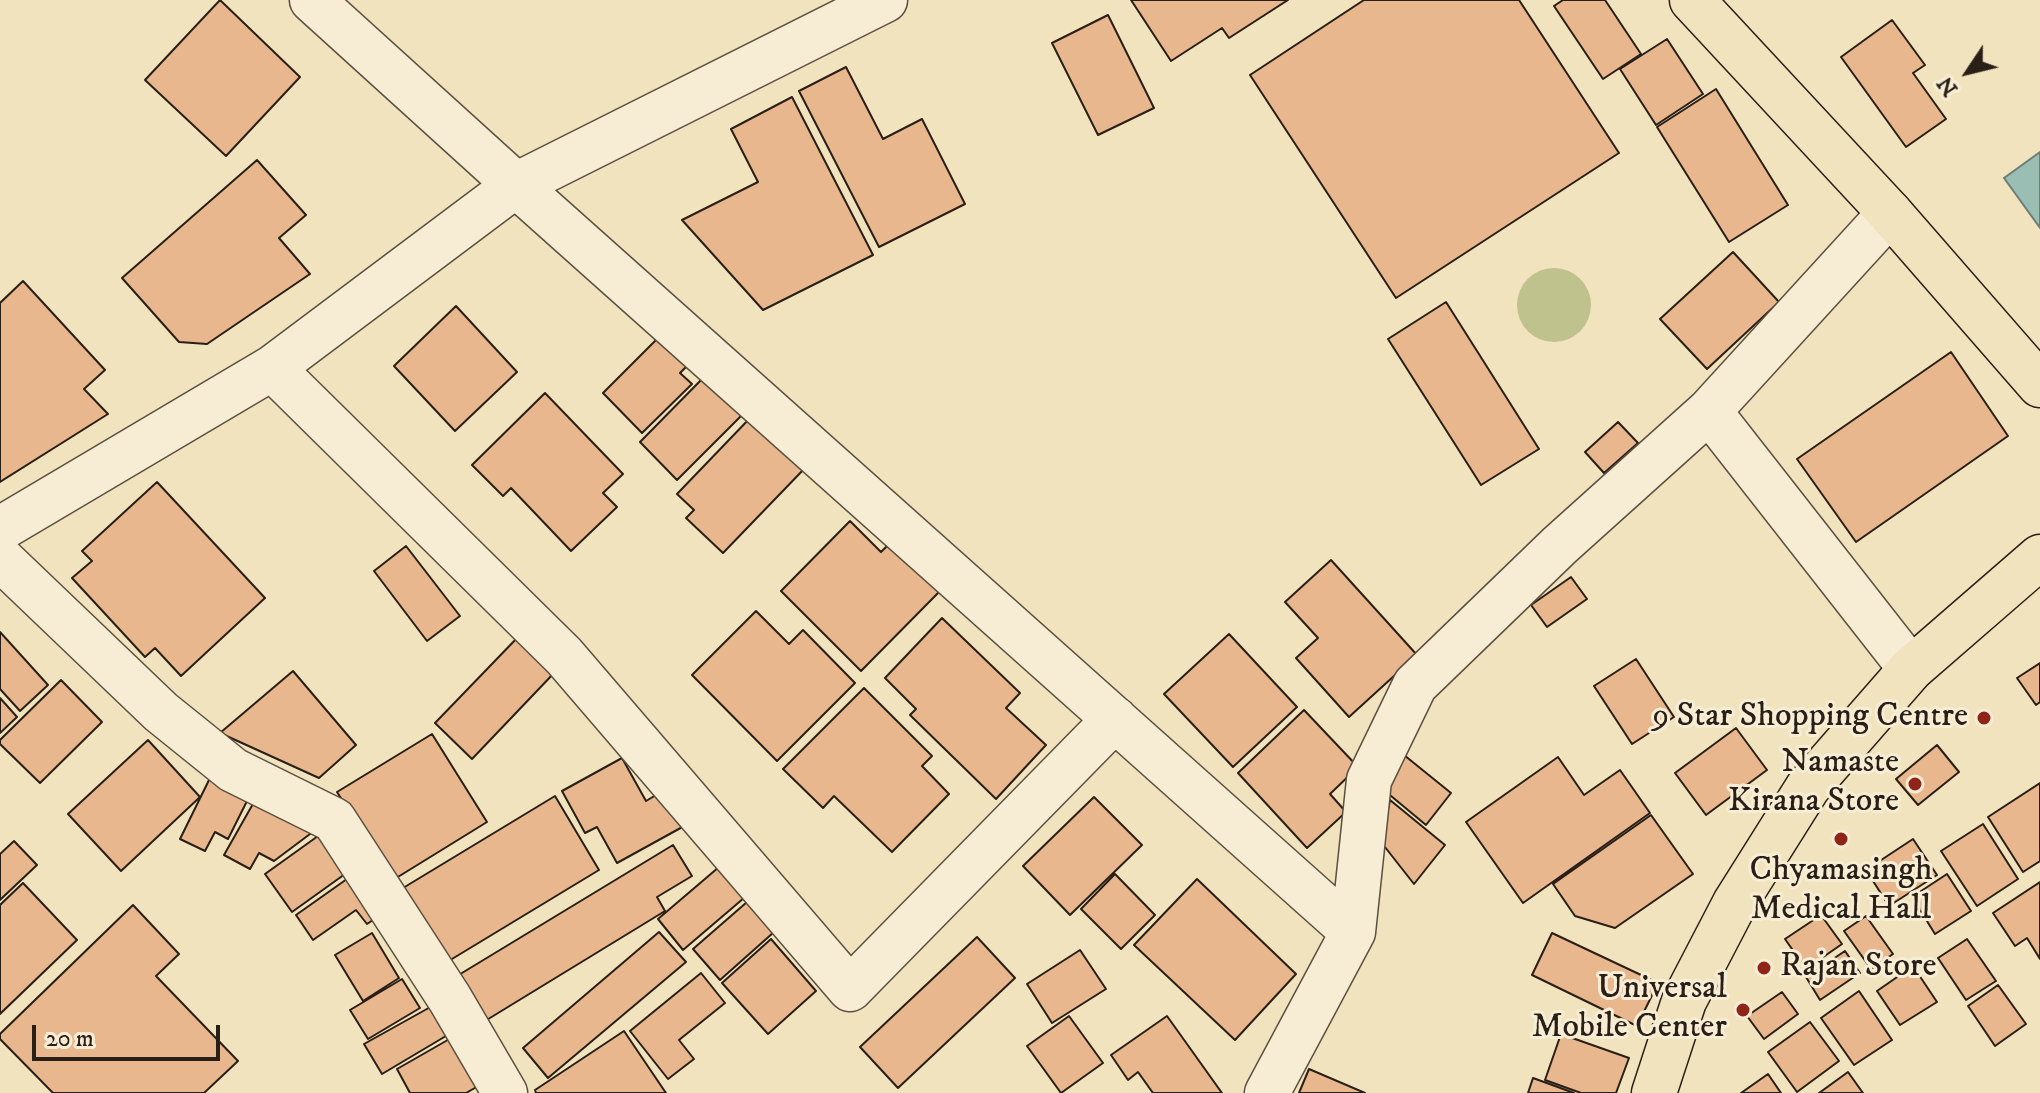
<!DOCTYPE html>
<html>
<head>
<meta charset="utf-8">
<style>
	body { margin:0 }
	#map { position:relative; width:2040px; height:1093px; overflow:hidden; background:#f2e3bf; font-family:"IM FELL DW Pica",serif }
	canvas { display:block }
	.north { position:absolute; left:1928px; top:32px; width:80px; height:80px; -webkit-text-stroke:6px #f7edd5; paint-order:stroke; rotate:235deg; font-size:22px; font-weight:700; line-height:32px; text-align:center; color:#291f16 }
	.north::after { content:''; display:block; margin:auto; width:28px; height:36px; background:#291f16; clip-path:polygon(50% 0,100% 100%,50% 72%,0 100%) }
	.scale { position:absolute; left:32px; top:1025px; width:188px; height:36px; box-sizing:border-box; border:4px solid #291f16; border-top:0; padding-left:10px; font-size:24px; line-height:28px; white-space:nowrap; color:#291f16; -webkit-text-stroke:6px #f7edd5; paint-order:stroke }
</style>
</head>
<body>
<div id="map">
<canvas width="2040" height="1093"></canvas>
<div class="north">N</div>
<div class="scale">20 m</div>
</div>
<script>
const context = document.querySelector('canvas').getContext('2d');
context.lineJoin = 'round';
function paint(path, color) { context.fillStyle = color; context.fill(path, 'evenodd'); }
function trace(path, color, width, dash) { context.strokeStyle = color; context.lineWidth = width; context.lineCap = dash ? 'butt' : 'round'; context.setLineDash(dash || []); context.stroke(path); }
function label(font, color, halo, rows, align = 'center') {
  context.font = font + ' "IM FELL DW Pica",serif'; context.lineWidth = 6; context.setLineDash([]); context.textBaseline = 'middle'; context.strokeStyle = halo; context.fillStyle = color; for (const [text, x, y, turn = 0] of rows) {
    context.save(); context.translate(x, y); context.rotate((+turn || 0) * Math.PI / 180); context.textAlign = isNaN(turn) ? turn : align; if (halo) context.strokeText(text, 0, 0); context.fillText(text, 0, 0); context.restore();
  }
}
paint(new Path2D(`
	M1517 305a37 37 0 1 1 74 0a37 37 0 1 1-74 0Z`), '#c0c28e');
const water = new Path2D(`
	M2040 152V228L2004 178Z`);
paint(water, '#9bbeb4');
trace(water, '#6d7e75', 2);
const building = new Path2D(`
	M220 0 300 77 226 156 145 80Z
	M1131 0H1288L1229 38 1222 28 1171 61Z
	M1364 0H1519L1619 153 1396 298 1250 75Z
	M1563 0H1605L1641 54 1603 79 1554 6Z
	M1108 15 1154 108 1098 135 1052 43Z
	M1892 20 1925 65 1913 73 1946 119 1906 147 1841 57Z
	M1667 39 1703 94 1656 125 1620 69Z
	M846 67 883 139 922 119 965 204 879 247 799 91Z
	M1716 89 1788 205 1729 242 1657 127Z
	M792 97 873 255 763 310 682 220 758 182 731 129Z
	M257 160 306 215 279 238 310 274 207 344 179 342 122 278Z
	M1733 252 1779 302 1707 369 1660 319Z
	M23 281 105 370 84 389 108 414 0 482V303Z
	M1446 302 1539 449 1481 485 1388 339Z
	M456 306 517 372 455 431 394 366Z
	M663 333 691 362 680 373 692 384 642 433 603 393Z
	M1951 352 2008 436 1856 542 1797 459Z
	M705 376 743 414 677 480 640 442Z
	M545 393 623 474 603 493 617 507 571 551 511 488 503 496 472 465Z
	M751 417 805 468 723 553 686 518 694 510 677 494Z
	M1618 422 1638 443 1604 473 1585 452Z
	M157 482 265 598 181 676 155 648 145 657 72 578 92 561 82 551Z
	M850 521 881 552 890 543 939 592 861 671 781 591Z
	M406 546 460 616 427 641 374 571Z
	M1331 560 1417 655 1349 717 1296 658 1318 638 1285 602Z
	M1571 577 1587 599 1547 627 1531 605Z
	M756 611 789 644 803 630 855 683 777 761 692 675Z
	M942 618 1020 693 1006 708 1046 745 996 799 910 715 916 709 885 678Z
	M0 632 48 685 20 711 0 689Z
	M1229 634 1297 707 1233 767 1164 694Z
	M518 637 555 672 472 759 435 723Z
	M1636 659 1674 717 1632 744 1594 686Z
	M2040 663V702L2036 705 2017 678Z
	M293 671 356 745 319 778 220 733Z
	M61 680 102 722 40 783 0 744V740Z
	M864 688 932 756 922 766 949 794 892 852 834 796 823 808 783 769Z
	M0 698 17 717 0 733Z
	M1304 710 1358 767 1330 794 1346 812 1307 848 1238 773Z
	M1736 728 1767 770 1706 815 1675 773Z
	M432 734 487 822 393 880 337 792Z
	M148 740 200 797 121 871 68 814Z
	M1937 745 1959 772 1918 805 1896 779Z
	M1404 755 1451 793 1426 825 1379 786Z
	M1558 757 1584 795 1620 770 1650 813 1523 903 1466 822Z
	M622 758 646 801 666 789 686 825 617 863 597 827 585 833 562 791Z
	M210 778 249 797 228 839 215 832 205 851 180 839Z
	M2040 783V861L2023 872 1988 817Z
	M258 795 318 828 274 861 259 853 250 869 224 855Z
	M555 796 599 870 447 962 403 888Z
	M1094 797 1142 845 1070 915 1023 866Z
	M1390 800 1445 845 1414 884 1381 842Z
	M1651 815 1693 874 1615 928 1575 916 1553 884Z
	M1983 824 2018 879 1977 906 1941 851Z
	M325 831 352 869 292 912 265 874Z
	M1913 839 1937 875 1889 906 1866 870Z
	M14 841 37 865 0 900V854Z
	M673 845 692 876 657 897 665 911 485 1021 457 976Z
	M726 861 751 892 683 950 658 919Z
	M354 874 382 914 367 924 356 910 313 940 296 915Z
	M1115 874 1155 915 1121 949 1081 909Z
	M1947 874 1971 911 1935 934 1912 897Z
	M1197 879 1296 974 1235 1040 1134 945Z
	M2040 882V959L2027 938 2015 946 1993 913Z
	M23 883 77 940 0 1014V905Z
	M747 902 774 932 720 980 693 949Z
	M133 905 179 954 156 976 238 1061 204 1093H53L0 1039V1034Z
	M1821 915 1842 944 1806 969 1785 939Z
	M1866 916 1893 954 1871 969 1844 931Z
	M659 932 686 962 548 1078 523 1048Z
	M372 933 399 978 363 1001 335 955Z
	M1552 933 1658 983 1637 1026 1532 975Z
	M977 937 1015 978 898 1088 860 1047Z
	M771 939 816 991 768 1034 722 983Z
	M1967 939 1996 981 1966 1000 1938 958Z
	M1080 950 1106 989 1052 1023 1027 984Z
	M1845 951 1860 973 1820 1000 1806 977Z
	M1913 966 1937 1002 1900 1025 1877 991Z
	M701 973 725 1003 679 1040 694 1059 668 1079 630 1031Z
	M402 979 420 1008 368 1039 350 1010Z
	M1998 985 2026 1024 1995 1046 1968 1006Z
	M1859 991 1892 1040 1854 1065 1821 1018Z
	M1782 992 1798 1014 1764 1039 1747 1016Z
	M434 1005 451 1033 382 1074 364 1044Z
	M1069 1016 1103 1063 1061 1093 1027 1046Z
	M1167 1016 1222 1093H1153L1138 1072 1128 1080 1111 1055Z
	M1810 1022 1839 1061 1797 1092 1768 1052Z
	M624 1031 666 1093H536L535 1090Z
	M1561 1034 1629 1058 1616 1093H1581L1545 1080Z
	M453 1037 480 1085 466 1093H410L397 1069Z
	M1309 1069 1365 1093H1299Z
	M1848 1072 1863 1093H1819Z
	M1768 1074 1781 1093H1741Z
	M1533 1078 1574 1093H1528Z`);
paint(building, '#e8b78e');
trace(building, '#291f16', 2);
const minor = new Path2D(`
	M312 0 516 185 1353 932
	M1890 213 1709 411 1911 669
	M272 368 564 656 850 989 1115 719
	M0 529 272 368 516 185 885 0
	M0 558 161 712 233 770 334 820 450 999 505 1093
	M1267 1093 1353 932 1369 780 1415 685 1560 545 1709 411`);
const major = new Path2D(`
	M1692 0 1890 213 2040 385
	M1654 1093 1684 1001 1735 903 1808 787 1911 669 2040 557`);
trace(minor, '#5b5040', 47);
trace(major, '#291f16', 47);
trace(minor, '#f7edd5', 44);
trace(major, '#f2e3bf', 44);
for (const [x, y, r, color] of [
	[1984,718,8,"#8f2418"],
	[1915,784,8,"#8f2418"],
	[1841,839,8,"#8f2418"],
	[1764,968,8,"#8f2418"],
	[1743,1010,8,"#8f2418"]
]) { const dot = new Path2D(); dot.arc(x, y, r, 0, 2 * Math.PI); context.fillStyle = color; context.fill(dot); trace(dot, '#f7edd5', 3); }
label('34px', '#291f16', '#f7edd5', [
	["9 Star Shopping Centre",1968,718],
	["Namaste",1899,764],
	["Kirana Store",1899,803],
	["Chyamasingh",1841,872,"center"],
	["Medical Hall",1841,911,"center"],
	["Rajan Store",1780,968,"left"],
	["Universal",1727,990],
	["Mobile Center",1727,1029]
], 'right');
</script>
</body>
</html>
